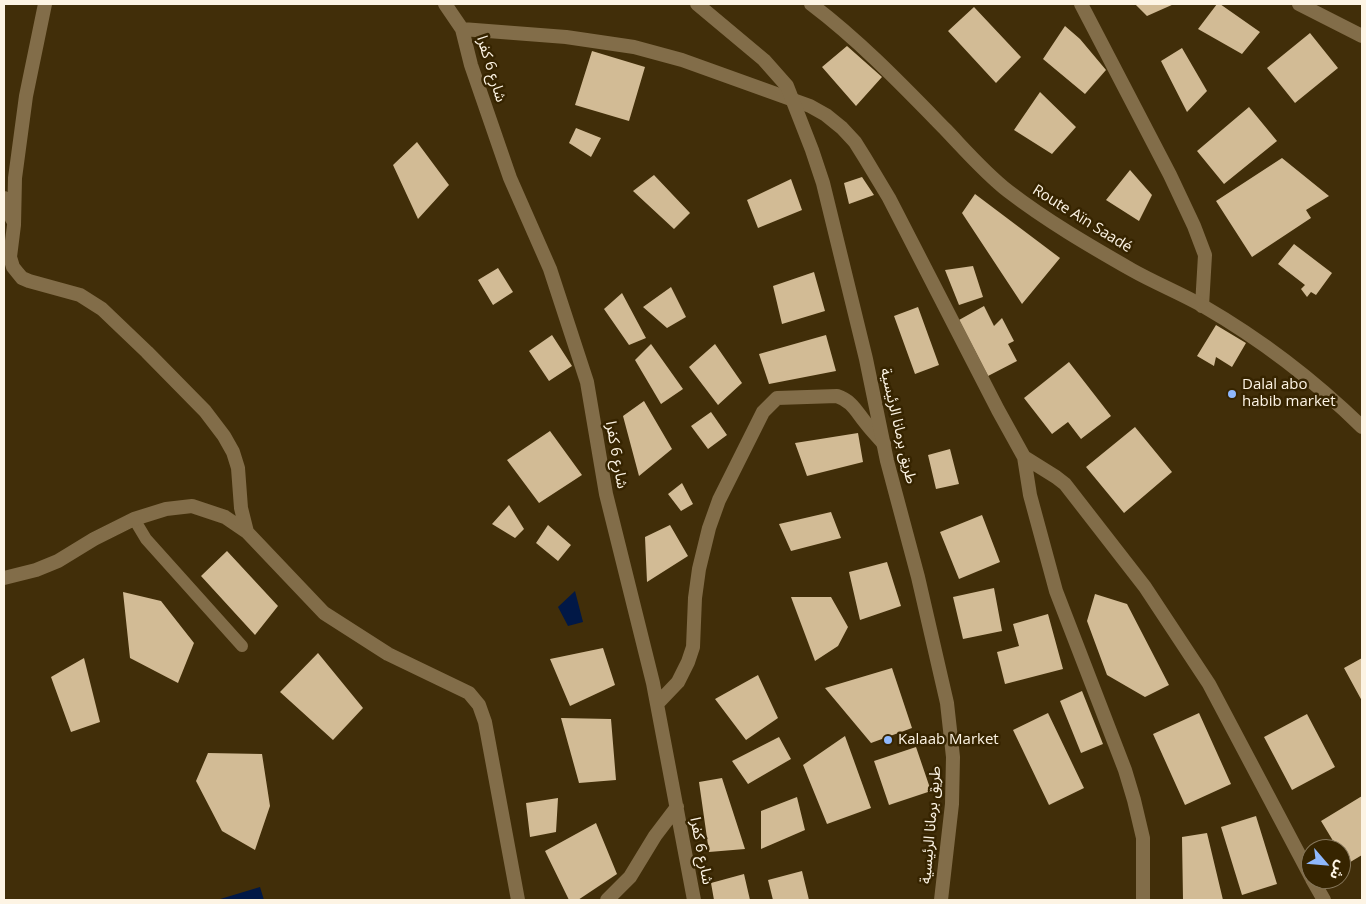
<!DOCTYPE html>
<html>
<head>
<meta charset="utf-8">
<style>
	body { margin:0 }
	#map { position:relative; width:1366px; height:904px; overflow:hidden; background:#412e09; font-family:"Open Sans","Noto Sans Arabic",sans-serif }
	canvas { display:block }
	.frame { position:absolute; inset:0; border:5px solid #fdf4e4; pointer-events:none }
	.north { position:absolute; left:1301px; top:839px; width:50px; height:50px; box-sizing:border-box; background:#362400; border:1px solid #86775b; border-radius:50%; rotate:117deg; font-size:14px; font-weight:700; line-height:20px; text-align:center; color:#fdf4e4 }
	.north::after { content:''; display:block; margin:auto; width:18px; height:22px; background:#8fb8fd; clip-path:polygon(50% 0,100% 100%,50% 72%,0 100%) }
</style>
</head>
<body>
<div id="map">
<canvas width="1366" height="904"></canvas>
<div class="frame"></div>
<div class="north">ش</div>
</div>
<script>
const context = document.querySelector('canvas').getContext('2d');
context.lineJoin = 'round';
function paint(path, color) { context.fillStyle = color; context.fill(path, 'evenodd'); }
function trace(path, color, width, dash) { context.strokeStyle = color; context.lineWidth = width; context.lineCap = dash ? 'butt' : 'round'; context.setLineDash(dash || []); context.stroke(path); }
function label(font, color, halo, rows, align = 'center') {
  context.font = font + ' "Open Sans","Noto Sans Arabic",sans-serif'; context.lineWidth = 5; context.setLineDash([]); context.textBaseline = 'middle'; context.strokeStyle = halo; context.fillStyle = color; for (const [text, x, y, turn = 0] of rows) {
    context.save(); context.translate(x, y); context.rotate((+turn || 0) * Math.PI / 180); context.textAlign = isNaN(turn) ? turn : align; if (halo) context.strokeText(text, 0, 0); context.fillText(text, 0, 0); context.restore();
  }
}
paint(new Path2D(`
	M575 591 583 622 568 626 558 607Z
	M260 887 264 900H217Z`), '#011846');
paint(new Path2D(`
	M1135 4H1174L1147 16Z
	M1217 4H1220L1260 32 1242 54 1198 29Z
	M974 7 1021 57 996 83 948 31Z
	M1065 26 1080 39 1106 70 1085 94 1043 59Z
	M1310 33 1338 68 1295 103 1267 68Z
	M847 46 882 77 856 106 822 67Z
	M1182 48 1207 91 1187 112 1161 61Z
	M592 51 645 67 629 121 575 105Z
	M1040 92 1076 127 1052 154 1014 130Z
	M1249 107 1277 141 1224 184 1197 151Z
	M576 128 601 138 591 157 569 143Z
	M417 142 449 185 418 219 393 165Z
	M1282 158 1329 196 1306 210 1311 218 1252 257 1216 201Z
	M1130 170 1152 195 1139 221 1106 200Z
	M654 175 690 213 674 229 633 191Z
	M862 177 874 195 849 204 844 183Z
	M791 179 802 210 758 228 747 200Z
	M975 194 1060 258 1022 304 962 213Z
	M1294 244 1332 273 1316 295 1311 292 1307 297 1301 289 1305 285 1278 264Z
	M973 266 983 297 959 305 945 270Z
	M498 268 513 292 493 305 478 280Z
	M814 272 825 311 782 324 773 286Z
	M671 287 686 317 667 328 643 307Z
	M622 293 646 338 629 345 604 309Z
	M984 306 994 326 1002 318 1014 341 1008 344 1017 361 988 376 959 320Z
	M918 307 939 365 915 374 894 316Z
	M1216 325 1246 343 1232 367 1216 357 1214 366 1197 356Z
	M552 335 572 366 549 381 529 351Z
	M826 335 836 371 769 384 759 354Z
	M651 344 683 389 661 404 635 360Z
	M715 344 742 383 718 405 689 367Z
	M1069 362 1111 416 1081 439 1068 422 1052 434 1024 398Z
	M644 401 672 449 639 476 623 416Z
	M711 412 727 435 708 449 691 426Z
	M1135 427 1172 472 1124 513 1086 467Z
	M550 431 582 475 539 503 507 460Z
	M858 433 863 462 807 476 795 443Z
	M950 449 959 484 936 489 928 455Z
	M682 483 693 504 681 511 668 494Z
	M509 505 524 529 515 538 492 524Z
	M831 512 841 538 791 551 779 524Z
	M982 515 1000 562 959 579 940 532Z
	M548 525 571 545 558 561 536 543Z
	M670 525 688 556 647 582 645 537Z
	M227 551 278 606 255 635 201 576Z
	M887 562 901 606 860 620 849 572Z
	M994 588 1002 631 963 639 953 597Z
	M123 592 161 601 194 643 178 683 130 658Z
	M1095 594 1127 604 1169 685 1145 697 1107 675 1087 621Z
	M791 597H831L848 627 838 646 815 661Z
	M1048 614 1063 669 1005 684 997 652 1019 646 1013 624Z
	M603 648 615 685 570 706 550 659Z
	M318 653 363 708 333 740 280 692Z
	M84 658 100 722 71 732 51 677Z
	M1362 658V701L1344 668Z
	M892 668 912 728 871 743 825 688Z
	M758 675 778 718 746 740 715 699Z
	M1082 691 1103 744 1081 753 1060 701Z
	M1048 713 1084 788 1049 805 1013 730Z
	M1199 713 1231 784 1185 805 1153 734Z
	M1307 714 1335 767 1292 790 1264 737Z
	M561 718 611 719 616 780 579 783Z
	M845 736 871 808 827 824 803 765Z
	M779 737 791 759 748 784 732 761Z
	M916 747 931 791 889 805 874 761Z
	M208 753 262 754 270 806 255 850 222 831 196 781Z
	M722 778 745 849 709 852 699 782Z
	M1362 796V855L1347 864 1341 855V849H1338L1321 821Z
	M797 797 805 830 761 849V811Z
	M558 798 556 832 530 837 526 803Z
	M1256 816 1277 884 1242 895 1221 827Z
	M596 823 617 874 578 900H569L545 851Z
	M1207 833 1223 900H1183L1182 837Z
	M802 871 809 900H773L768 880Z
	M744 874 750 900H714L711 883Z`), '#d2bb95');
trace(new Path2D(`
	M134 519 146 539 242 646`), '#826d49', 12);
trace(new Path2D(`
	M45 4 26 96 15 178 14 225 10 257 13 267 17 272 22 278 29 281 80 295 102 309 147 352 205 411 224 436 233 452 238 468 241 508 247 532
	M445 4 462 29 471 65 510 178 550 269 587 382 606 494 653 683 694 900
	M1081 4 1170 175 1194 226 1205 255 1202 306
	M1299 4 1362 36
	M462 29 566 37 634 47 682 60 810 106 826 115 842 128 855 142 865 158 889 198 998 410 1024 457 1030 495 1056 591 1125 770 1134 800 1143 838V900
	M4 198 12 219
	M1024 457 1056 477 1065 484 1145 587 1209 684 1311 877
	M4 578 36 570 58 561 94 539 134 519 166 509 192 506 225 517 247 532 324 613 388 654 469 693 479 705 485 722 518 900
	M657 704 678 682 688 662 693 647 695 598 699 569 709 528 719 500 763 412 777 398 837 396C852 401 856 411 865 422 871 430 878 437 884 444
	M1312 879 1324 900
	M607 900 630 877 655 836 677 807`), '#826d49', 14);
trace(new Path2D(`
	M811 4C860 41 903 86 946 130 966 151 985 173 1008 191 1047 221 1090 246 1132 270 1155 283 1180 293 1203 306 1260 339 1315 381 1362 427`), '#826d49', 14);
trace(new Path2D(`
	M697 4 764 60 787 86 812 150 823 183 866 359 887 461 918 577 947 703 953 757 952 804 941 900`), '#826d49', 14);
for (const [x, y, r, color] of [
	[1232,394,5,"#8fb8fd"],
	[888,740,5,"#8fb8fd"]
]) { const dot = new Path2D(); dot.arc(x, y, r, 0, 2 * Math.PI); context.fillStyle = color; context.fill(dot); trace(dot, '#362400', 2); }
label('15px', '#fdf4e4', '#362400', [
	["شارع 6 كفرا",491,69,73],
	["Route Aïn Saadé",1082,219,32],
	["طريق برمانا الرئيسية",898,426,77],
	["شارع 6 كفرا",616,455,80],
	["طريق برمانا الرئيسية",931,825,-85],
	["شارع 6 كفرا",701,851,79]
]);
label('15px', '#fdf4e4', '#362400', [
	["Dalal abo",1242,385],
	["habib market",1242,402],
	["Kalaab Market",898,740]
], 'left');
</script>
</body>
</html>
